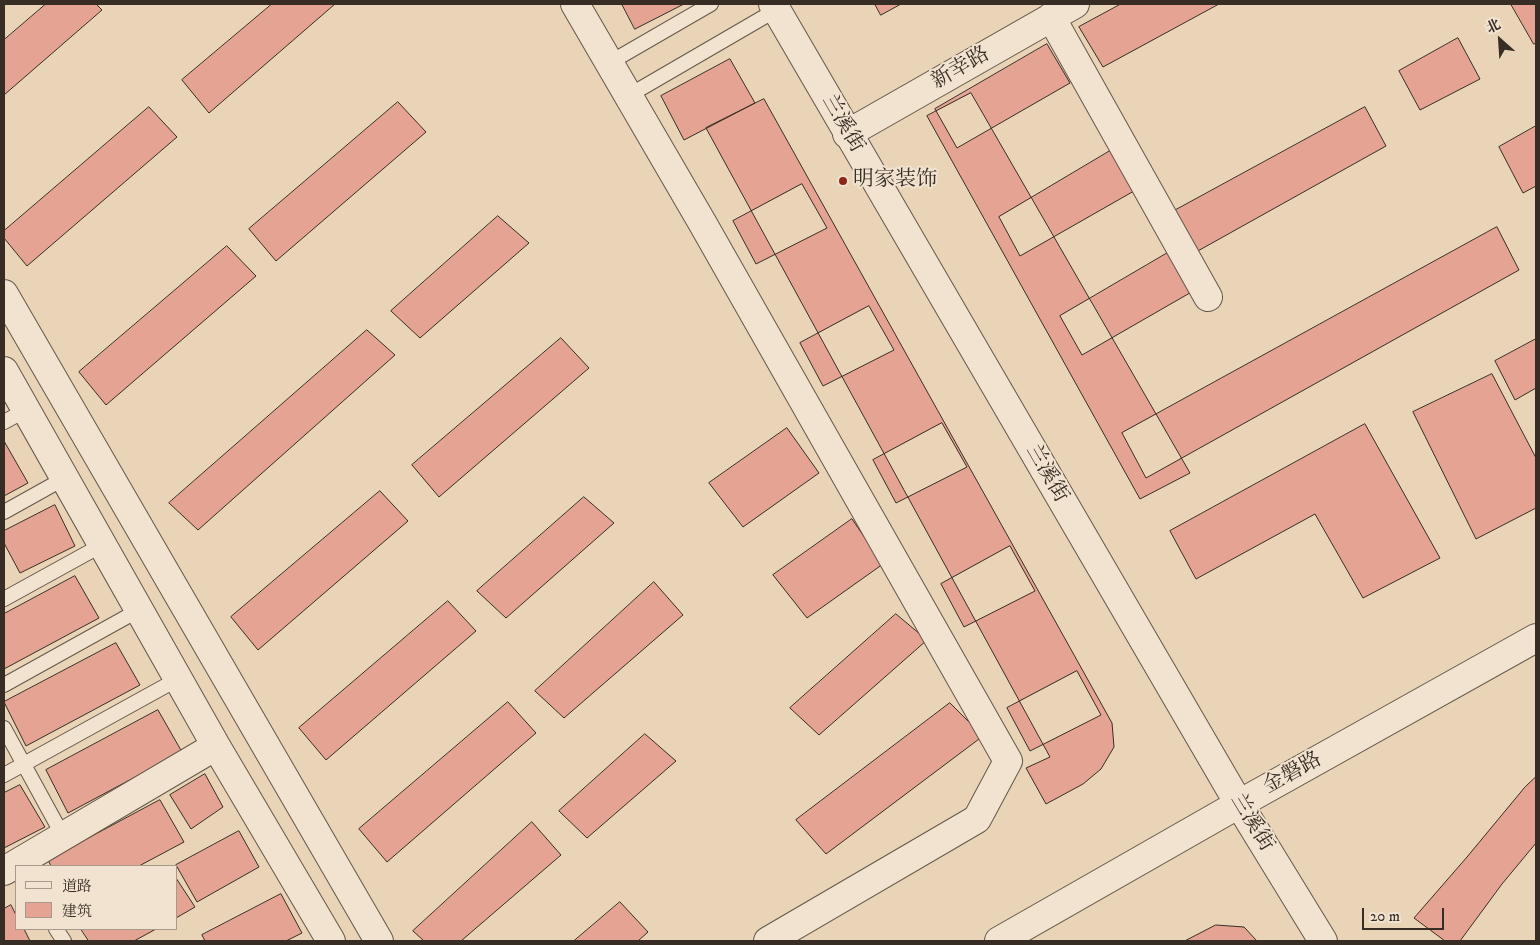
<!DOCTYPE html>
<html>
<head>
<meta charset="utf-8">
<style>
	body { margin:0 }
	#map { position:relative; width:1540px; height:945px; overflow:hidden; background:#e9d4b7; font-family:"IM FELL DW Pica","Noto Serif SC",serif }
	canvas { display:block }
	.frame { position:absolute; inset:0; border:5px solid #382d24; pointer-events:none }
	.legend { position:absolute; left:15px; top:865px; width:162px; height:65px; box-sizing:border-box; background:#f1e3d0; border:1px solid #a79a8b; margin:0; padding:6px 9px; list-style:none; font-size:15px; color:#382d24 }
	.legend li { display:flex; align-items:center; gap:10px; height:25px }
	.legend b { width:25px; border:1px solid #a79a8b }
	.north { position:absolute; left:1475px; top:15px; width:50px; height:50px; -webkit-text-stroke:4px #f1e3d0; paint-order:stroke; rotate:334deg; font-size:14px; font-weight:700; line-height:20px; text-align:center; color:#382d24 }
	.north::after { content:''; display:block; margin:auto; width:18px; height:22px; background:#382d24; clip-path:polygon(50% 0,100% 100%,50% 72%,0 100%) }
	.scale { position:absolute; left:1362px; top:908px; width:82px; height:22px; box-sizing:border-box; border:2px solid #382d24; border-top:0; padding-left:6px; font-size:15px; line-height:18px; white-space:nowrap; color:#382d24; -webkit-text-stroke:4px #f1e3d0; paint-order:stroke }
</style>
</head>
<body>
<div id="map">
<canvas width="1540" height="945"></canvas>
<div class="frame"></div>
<ul class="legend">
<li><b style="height:6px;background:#f1e3d0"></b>道路</li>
<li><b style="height:14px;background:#e5a394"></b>建筑</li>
</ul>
<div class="north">北</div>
<div class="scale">20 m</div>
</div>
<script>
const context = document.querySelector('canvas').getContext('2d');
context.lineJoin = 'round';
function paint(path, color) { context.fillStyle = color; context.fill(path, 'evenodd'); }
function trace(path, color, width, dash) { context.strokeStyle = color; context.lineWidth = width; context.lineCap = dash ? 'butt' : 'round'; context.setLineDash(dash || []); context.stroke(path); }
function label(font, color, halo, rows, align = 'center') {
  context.font = font + ' "IM FELL DW Pica","Noto Serif SC",serif'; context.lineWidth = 4; context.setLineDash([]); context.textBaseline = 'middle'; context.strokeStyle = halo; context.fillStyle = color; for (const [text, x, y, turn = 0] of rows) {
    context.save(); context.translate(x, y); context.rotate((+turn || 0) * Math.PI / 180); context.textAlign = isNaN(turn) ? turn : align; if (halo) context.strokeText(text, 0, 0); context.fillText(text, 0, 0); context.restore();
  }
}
const building = new Path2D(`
	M46 4H96L102 10 4 95V40Z
	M272 4H335L209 113 182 80Z
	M622 4H684L635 29Z
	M875 4H901L881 15Z
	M1121 4H1219L1103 67 1079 27Z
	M1511 4H1536V43L1534 44Z
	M1458 38 1480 79 1420 110 1399 71Z
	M1047 44 1070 83 957 148 935 109Z
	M730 59 755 103 684 140 661 96Z
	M971 93 1190 473 1140 499 927 116Z
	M764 99 1112 723 1114 747 1101 769 1083 784 1046 804 1026 768 1050 757 706 128Z
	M398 102 426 132 276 261 249 229Z
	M149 107 177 137 27 266 4 238V231Z
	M1365 107 1386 146 1196 252 1174 211Z
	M1536 126V186L1523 193 1499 147Z
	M1110 151 1134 191 1020 256 999 217Z
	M802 184 827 228 756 264 733 221Z
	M498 216 529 243 420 338 391 311Z
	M1497 227 1519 270 1146 478 1122 433Z
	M227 246 256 276 106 405 79 372Z
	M1171 251 1195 290 1082 355 1060 316Z
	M869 306 894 350 823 386 800 343Z
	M367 330 395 355 198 530 169 503Z
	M561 338 589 368 439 497 412 465Z
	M1536 339V388L1515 400 1495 361Z
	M1492 374 1536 458V508L1476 539 1413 412Z
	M942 423 967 467 896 503 873 460Z
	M1365 424 1440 558 1363 598 1315 514 1196 579 1170 531Z
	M787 428 819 473 743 527 709 483Z
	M4 441 28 483 4 496Z
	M380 491 408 521 258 650 231 617Z
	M584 497 614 523 506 618 477 591Z
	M55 505 75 546 20 573 4 543V531Z
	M852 519 883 564 807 618 773 575Z
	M1010 546 1035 591 964 627 941 584Z
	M75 576 99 618 4 669V614Z
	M654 582 683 615 564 718 535 691Z
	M448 601 476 631 326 760 299 728Z
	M896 614 927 640 819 735 790 708Z
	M116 643 140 685 26 746 4 702Z
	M1077 671 1101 715 1030 751 1007 708Z
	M508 702 536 733 387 862 359 829Z
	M950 703 983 736 826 854 796 820Z
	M158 710 182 752 68 813 46 770Z
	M645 734 676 761 587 838 559 811Z
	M205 774 223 807 191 829 170 795Z
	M1536 777V843L1502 884 1460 941H1445L1414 918 1467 857 1525 787Z
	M20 785 45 827 4 848V793Z
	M160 800 184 842 139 866H51L48 860Z
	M532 822 561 855 461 941H424L413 931Z
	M239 831 259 867 197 902 176 865Z
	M176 878 195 907 176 918Z
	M281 894 302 933 286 941H205L202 935Z
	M620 902 648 932 638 941H574Z
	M11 905 16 915V929H24L30 941H4V909Z
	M1216 925 1244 927 1257 941H1185Z
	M81 929H156L134 941H89Z`);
paint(building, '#e5a394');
trace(building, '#382d24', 1);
const service = new Path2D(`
	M609 63 711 4
	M628 96 776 10
	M4 422 26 410
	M4 512 65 478
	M4 599 102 545
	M4 685 139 610
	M4 728 63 836
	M4 775 178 679
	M56 929 64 941`);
const minor = new Path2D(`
	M575 4 703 224 1008 761 977 819 768 941
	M1051 17 1208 297
	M847 134 1075 4
	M4 294 379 941
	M4 371 216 746 331 941
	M4 871 216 746`);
const tertiary = new Path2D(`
	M773 4 1239 804 1323 941
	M999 941 1239 804 1536 638`);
trace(service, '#645749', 16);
trace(minor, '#645749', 30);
trace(tertiary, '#645749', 30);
trace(service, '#f1e3d0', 14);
trace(minor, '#f1e3d0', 28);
trace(tertiary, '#f1e3d0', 28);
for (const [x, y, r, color] of [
	[843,181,5,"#8f2418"]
]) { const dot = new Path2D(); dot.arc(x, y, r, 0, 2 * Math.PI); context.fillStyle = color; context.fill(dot); trace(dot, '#f1e3d0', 2); }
label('21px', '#382d24', '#f1e3d0', [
	["新幸路",961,69,-30],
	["兰溪街",842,124,60],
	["兰溪街",1046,474,60],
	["金磐路",1293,774,-29],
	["兰溪街",1251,823,59]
]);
label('21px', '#382d24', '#f1e3d0', [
	["明家装饰",853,181]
], 'left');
</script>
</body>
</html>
